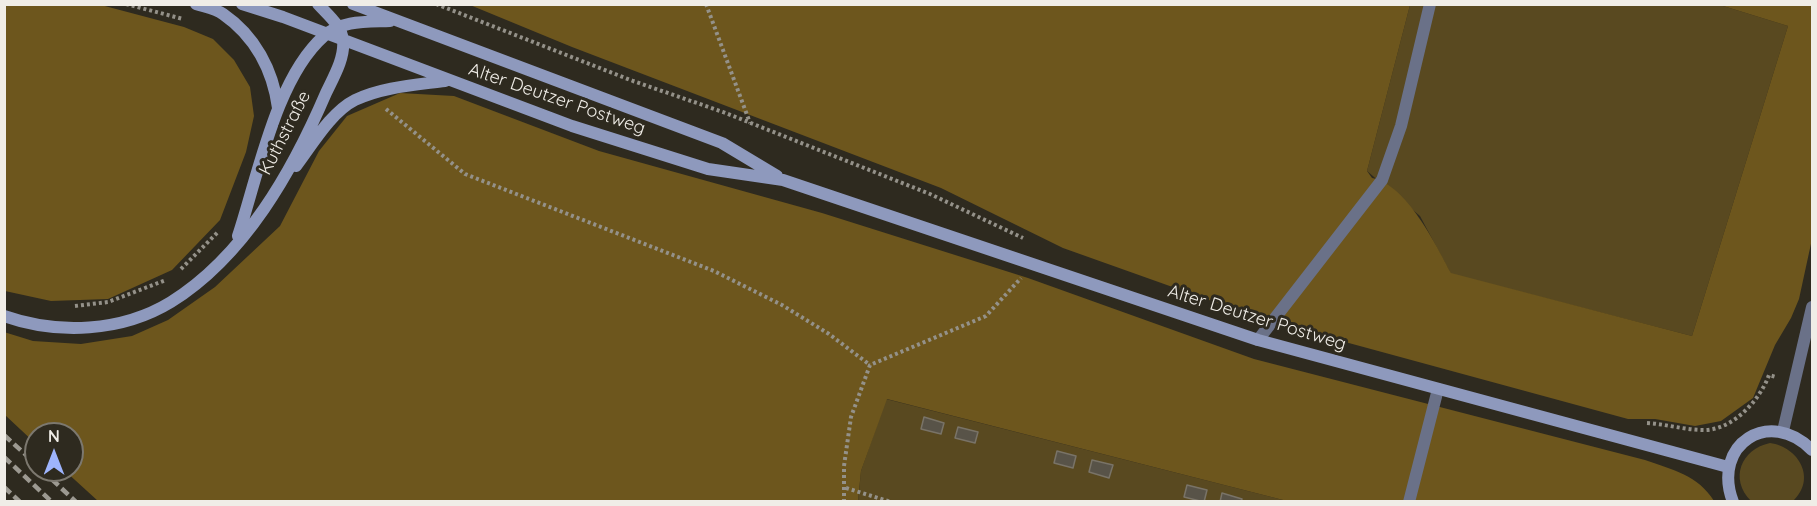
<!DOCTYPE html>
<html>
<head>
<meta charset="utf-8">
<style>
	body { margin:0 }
	#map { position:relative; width:1817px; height:506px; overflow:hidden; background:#2e2a1f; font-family:Quicksand,sans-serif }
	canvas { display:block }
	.frame { position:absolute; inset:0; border:6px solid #f0ede7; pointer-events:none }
	.north { position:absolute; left:24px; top:422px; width:60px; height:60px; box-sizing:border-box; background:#2e2a1f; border:2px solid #7c786f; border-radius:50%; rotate:0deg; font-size:16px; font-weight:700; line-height:24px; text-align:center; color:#f0ede7 }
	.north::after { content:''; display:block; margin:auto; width:21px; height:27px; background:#9eb4fd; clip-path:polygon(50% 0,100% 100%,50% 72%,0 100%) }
</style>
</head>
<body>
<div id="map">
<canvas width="1817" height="506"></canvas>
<div class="frame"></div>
<div class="north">N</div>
</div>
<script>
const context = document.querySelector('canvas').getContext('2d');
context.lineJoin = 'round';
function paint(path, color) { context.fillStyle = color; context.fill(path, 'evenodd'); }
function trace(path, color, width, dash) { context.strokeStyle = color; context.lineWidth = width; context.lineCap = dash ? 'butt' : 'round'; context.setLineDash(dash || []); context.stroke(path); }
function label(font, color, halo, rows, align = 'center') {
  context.font = font + ' Quicksand,sans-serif'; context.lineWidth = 6; context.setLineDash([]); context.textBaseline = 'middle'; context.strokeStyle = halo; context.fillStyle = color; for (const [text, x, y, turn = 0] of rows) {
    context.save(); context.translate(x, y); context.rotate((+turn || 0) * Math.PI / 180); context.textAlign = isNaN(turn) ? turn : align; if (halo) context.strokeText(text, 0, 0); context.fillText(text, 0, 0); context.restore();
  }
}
paint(new Path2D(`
	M1410 5H1720L1788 26 1692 336 1451 274 1420 216 1367 171Z
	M886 399 1287 501 858 502 861 471Z
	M1770 443C1799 447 1817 479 1793 501H1751C1729 479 1741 449 1770 443Z`), '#594920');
paint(new Path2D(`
	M5 4 101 5 184 27 213 39 234 60 250 87 254 116 246 152 220 220 172 270 108 299 51 301 5 291Z
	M470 5H1410L1367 171 1372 178C1407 185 1436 245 1451 273L1692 336 1788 26 1720 5H1812V239L1799 299 1791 318 1775 345 1753 398 1721 421 1695 426 1655 419H1628L1268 321 1063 248 941 188 572 47Z
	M400 93 454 96 599 151 822 213 1028 278 1254 359 1645 460C1673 470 1698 475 1714 501H1287L887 399 861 471 858 501H98L64 470H72V434H36V444L5 415 4 332 33 341 81 344 132 336 168 320 215 287 280 226 319 151 347 116Z`), '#6d561d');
const building = new Path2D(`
	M924 417 944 423 941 434 921 429Z
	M958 427 978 432 975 443 955 438Z
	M1057 451 1076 456 1073 468 1054 463Z
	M1092 460 1113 465 1109 478 1089 472Z
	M1187 485 1207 490 1204 502 1184 497Z
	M1222 493 1242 499 1241 502H1220Z`);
paint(building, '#585348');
trace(building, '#797367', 1.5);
trace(new Path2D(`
	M126 4 183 19
	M436 4 633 81 723 112 930 194 1023 238
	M706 4 750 123
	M386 109 465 174 714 271 782 305 829 334 870 365
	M181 269 218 232
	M75 306 108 302 166 280
	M1647 423C1666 424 1684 430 1704 430 1733 430 1760 400 1769 375L1776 377
	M846 488 891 502
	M844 502V466L851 417 870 365 986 316 1021 278`), '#949189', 4, [3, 3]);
trace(new Path2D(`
	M1258 340 1382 180 1401 126 1430 4
	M1409 502 1438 389`), '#6a7188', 12);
trace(new Path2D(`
	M1783 431 1812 307`), '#6a7188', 12);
trace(new Path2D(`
	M196 4C205 7 216 9 223 14 255 36 273 70 278 108
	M242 4 283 17 572 126 708 169 783 180 1258 340 1728 467
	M353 4 722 143 777 176
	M296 166C312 145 331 112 355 100 382 87 415 85 445 81
	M238 236C258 176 276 78 324 36 342 20 367 22 390 21
	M4 316C58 335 122 332 171 302 245 256 293 170 326 93 333 78 345 58 343 41 342 26 328 15 318 4
	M1733 502C1711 444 1770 407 1812 450`), '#8e99bd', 12);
trace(new Path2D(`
	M4 435 36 464
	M4 457 52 502
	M42 470 76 502
	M4 487 20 502`), '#9c9991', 4.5, [9, 4.5]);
label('18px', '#f0ede7', '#2e2a1f', [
	["Alter Deutzer Postweg",557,99,19],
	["Kuthstraße",285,133,-63],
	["Alter Deutzer Postweg",1257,318,17]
]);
</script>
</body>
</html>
